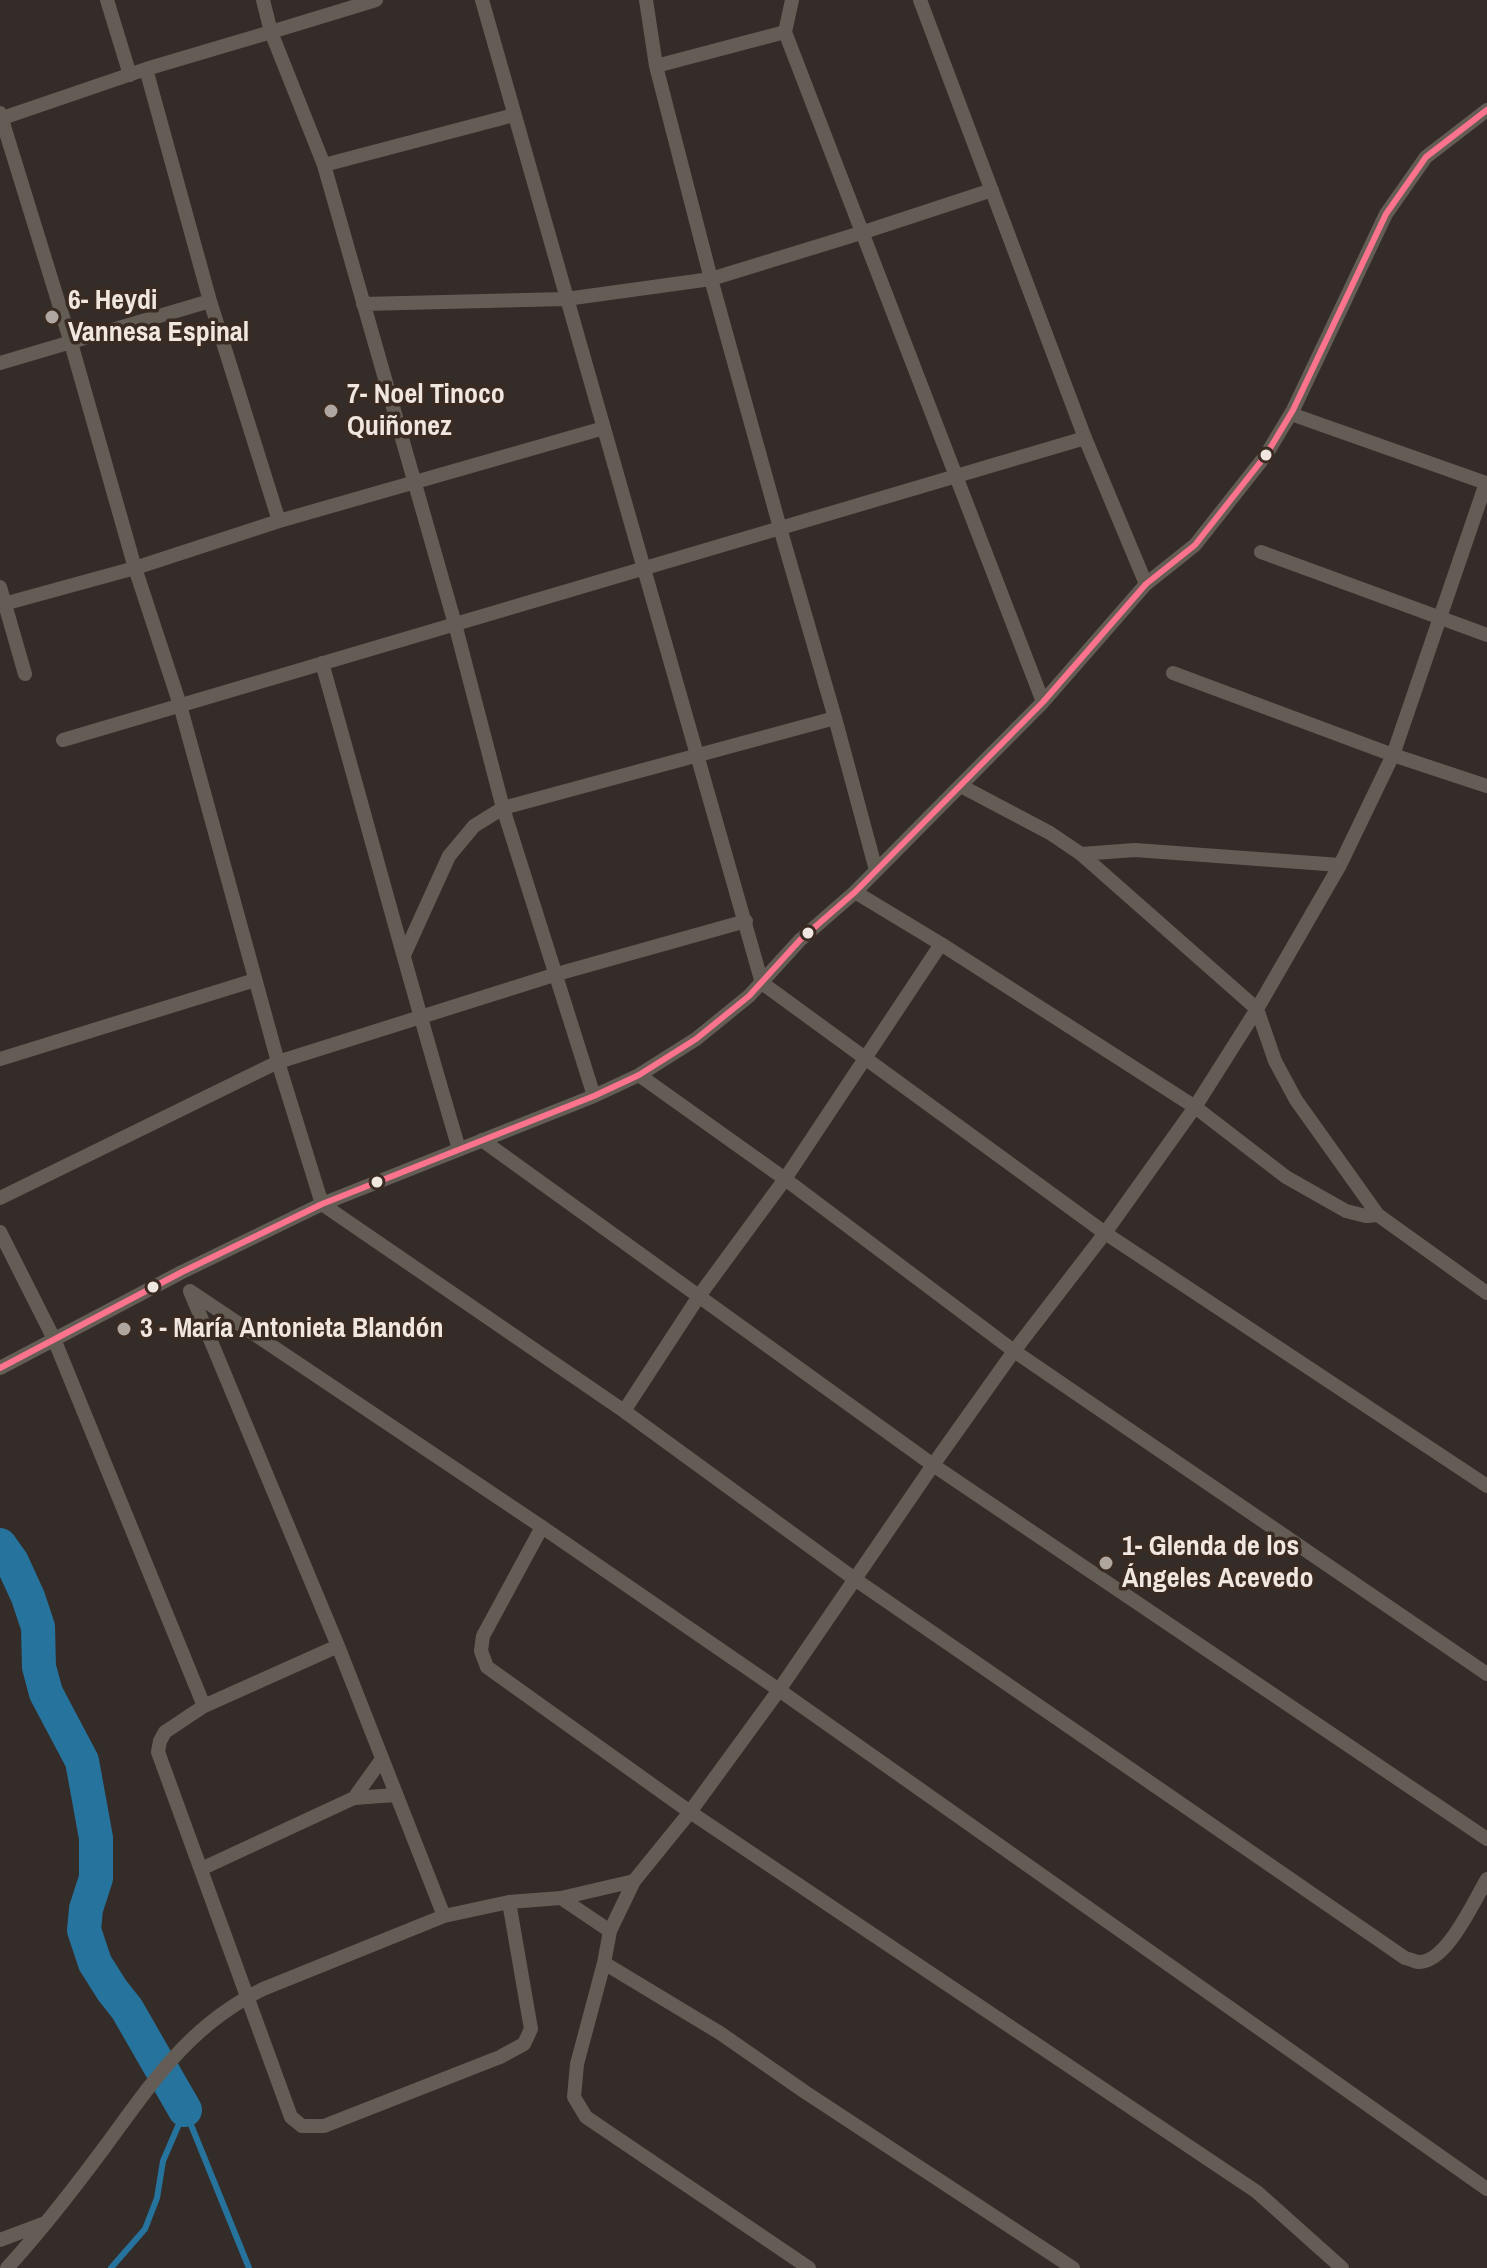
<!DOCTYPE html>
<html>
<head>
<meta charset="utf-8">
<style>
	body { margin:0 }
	canvas { display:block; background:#342c28 }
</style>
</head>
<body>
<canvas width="1487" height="2268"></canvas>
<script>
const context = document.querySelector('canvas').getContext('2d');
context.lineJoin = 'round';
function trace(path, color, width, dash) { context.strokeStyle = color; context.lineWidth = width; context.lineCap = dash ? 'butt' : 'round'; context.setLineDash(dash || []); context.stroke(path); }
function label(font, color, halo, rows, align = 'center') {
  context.font = font + ' "Archivo Narrow",sans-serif'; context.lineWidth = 7; context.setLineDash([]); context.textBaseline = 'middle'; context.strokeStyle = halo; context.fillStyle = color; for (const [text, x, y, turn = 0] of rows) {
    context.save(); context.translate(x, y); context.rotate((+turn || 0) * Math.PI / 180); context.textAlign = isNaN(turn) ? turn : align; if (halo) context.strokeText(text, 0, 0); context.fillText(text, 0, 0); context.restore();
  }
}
trace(new Path2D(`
	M185 2110 249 2268
	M111 2268 145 2229 157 2198 163 2161 185 2110`), '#26739d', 6);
trace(new Path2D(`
	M0 1545 12 1562 28 1597 38 1627 39 1667 46 1693 82 1761 96 1838V1878L86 1909 84 1930 95 1963 112 1990 127 2009 185 2110`), '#26739d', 34);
trace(new Path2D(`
	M107 0 130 75
	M376 0 271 32 324 165 455 624 503 808 594 1096
	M482 0 762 983 1105 1233 1487 1486
	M646 0 656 66 711 279 780 528 835 718 876 870
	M920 0 1085 438 1146 584
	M785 32 792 0
	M656 66 785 32C873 255 955 479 1043 702
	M146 69 210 301 279 521
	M0 113 71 343 135 568 180 705 278 1062 322 1204 624 1411 856 1580 1405 1958C1410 1959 1414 1961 1418 1962 1446 1964 1474 1901 1487 1879
	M0 119 146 69 271 32 263 0
	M324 165 514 115
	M363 304 566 299 711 279 864 232 992 190
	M0 363 210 301
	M1291 414 1486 483 1393 755 1340 865 1257 1009 1275 1061 1296 1100 1378 1215
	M1261 552 1487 635
	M0 587 25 674
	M0 605 135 568 279 521 604 428
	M322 663C368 825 411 988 459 1149
	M1173 673 1393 755 1487 786
	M63 740 1085 438
	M1081 854 1135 850 1340 865
	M855 892 941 944 1195 1107 1286 1177 1346 1211 1366 1216 1378 1215 1487 1293
	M404 955 449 856 474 826 503 808 835 718
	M0 1059 255 980
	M639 1075 785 1179 1014 1351 1487 1674
	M482 1140 933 1465 1487 1839
	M0 1198 278 1062 557 974 746 921
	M0 1232 54 1339 204 1706
	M190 1291 542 1527 779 1690 1487 2189
	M0 1368 182 1272 322 1204 594 1096 639 1075 696 1039 749 996 800 940 855 892 1043 702 1146 584 1195 545 1266 455 1293 410 1386 214 1426 157 1487 110
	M624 1411 699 1296 785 1179 941 944
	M542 1527 483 1636 481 1651 487 1667 690 1812 1257 2192 1342 2268
	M338 1646 204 1706 165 1732 160 1741 158 1752 291 2117 302 2126H324L500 2057 524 2044 531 2029 509 1902
	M354 1798 382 1759
	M201 1869 354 1798 395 1795
	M634 1881 610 1931 604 1963 720 2033 805 2092 1073 2268
	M561 1898 610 1931
	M444 1916 509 1902 561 1898 634 1881 690 1812 779 1690 933 1465 1014 1351 1105 1233 1195 1107 1257 1009 1081 854 1050 833 961 786
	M604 1963 577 2064 574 2097 586 2117 809 2268
	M0 2240 45 2223
	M7 2268C43 2229 72 2191 104 2148 152 2083 188 2026 263 1989L444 1916 338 1646 190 1291`), '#645d55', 14);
trace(new Path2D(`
	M0 1368 182 1272 322 1204 594 1096 639 1075 696 1039 749 996 800 940 855 892 1043 702 1146 584 1195 545 1266 455 1293 410 1386 214 1426 157 1487 110`), '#fc738d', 6);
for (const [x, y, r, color] of [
	[52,317,8,"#afa6a0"],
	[331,411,8,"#afa6a0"],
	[1266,455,7,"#f1e7e1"],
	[808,933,7,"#f1e7e1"],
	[377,1182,7,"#f1e7e1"],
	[153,1287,7,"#f1e7e1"],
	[124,1329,8,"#afa6a0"],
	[1106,1563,8,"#afa6a0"]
]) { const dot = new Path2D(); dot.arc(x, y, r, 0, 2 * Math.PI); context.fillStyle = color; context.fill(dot); trace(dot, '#3a2b22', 3); }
label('bold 28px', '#f1e7e1', '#3a2b22', [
	["6- Heydi",68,301],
	["Vannesa Espinal",68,333],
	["7- Noel Tinoco",347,395],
	["Quiñonez",347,427],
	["3 - María Antonieta Blandón",140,1329],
	["1- Glenda de los",1122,1547],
	["Ángeles Acevedo",1122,1579]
], 'left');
</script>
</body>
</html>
